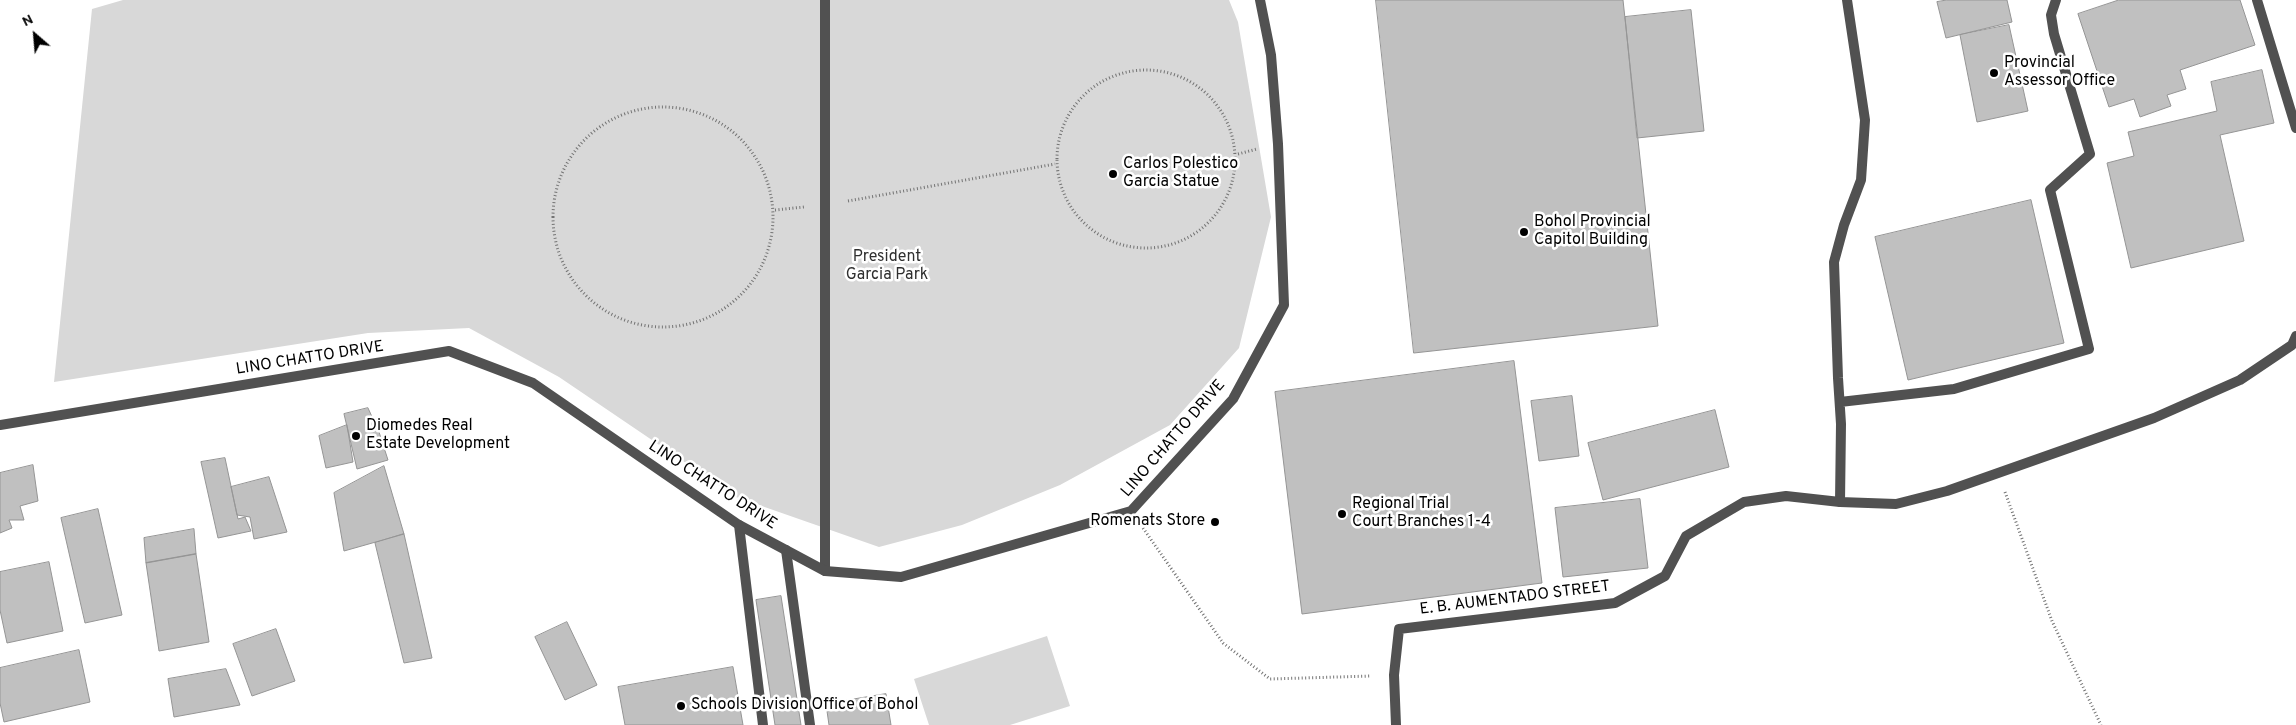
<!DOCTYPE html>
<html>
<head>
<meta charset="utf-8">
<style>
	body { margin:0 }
	#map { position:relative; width:2296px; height:725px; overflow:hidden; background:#fff; font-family:Overpass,sans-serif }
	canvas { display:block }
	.north { position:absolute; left:10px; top:10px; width:50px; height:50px; -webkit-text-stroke:4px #fff; paint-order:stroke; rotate:333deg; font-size:14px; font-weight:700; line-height:20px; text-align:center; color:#000 }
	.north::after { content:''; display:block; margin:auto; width:18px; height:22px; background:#000; clip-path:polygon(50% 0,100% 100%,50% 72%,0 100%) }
</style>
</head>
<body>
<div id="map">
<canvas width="2296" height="725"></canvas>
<div class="north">N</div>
</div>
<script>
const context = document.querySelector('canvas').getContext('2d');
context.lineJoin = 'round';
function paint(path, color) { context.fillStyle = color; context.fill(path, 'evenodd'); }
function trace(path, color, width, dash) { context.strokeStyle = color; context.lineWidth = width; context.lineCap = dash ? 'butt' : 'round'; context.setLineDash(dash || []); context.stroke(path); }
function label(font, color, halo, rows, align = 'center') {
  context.font = font + ' Overpass,sans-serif'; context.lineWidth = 5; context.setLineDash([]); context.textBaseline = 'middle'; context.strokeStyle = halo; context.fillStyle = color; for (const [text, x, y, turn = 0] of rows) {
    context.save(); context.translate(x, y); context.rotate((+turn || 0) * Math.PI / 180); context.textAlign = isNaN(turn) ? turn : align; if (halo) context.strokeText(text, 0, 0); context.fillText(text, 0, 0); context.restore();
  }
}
paint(new Path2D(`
	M123 0H1229L1238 22 1271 217 1239 348 1170 425 1060 485 962 525 879 547 736 497 559 377 469 328 368 333 54 382 92 9Z
	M1047 636 1070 706 1010 725H929L914 679Z`), '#d8d8d8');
const building = new Path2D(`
	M1376 0H1623L1658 326 1414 353Z
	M1947 0H2007L2012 22 1946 38 1937 2Z
	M2119 0H2240L2255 45 2180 70 2186 89 2167 95 2171 106 2140 117 2134 99 2109 107 2078 14Z
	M1691 10 1704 131 1637 138 1625 17Z
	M2009 25 2028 111 1977 122 1960 35Z
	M2262 70 2274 123 2220 135 2244 241 2131 268 2107 163 2134 156 2128 132 2217 111 2211 82Z
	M2031 200 2064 343 1908 380 1875 237Z
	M1514 361 1542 583 1302 614 1275 392Z
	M1572 396 1579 456 1539 461 1531 401Z
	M368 408 379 432 388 460 357 469 344 414Z
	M1715 410 1729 467 1603 500 1588 443Z
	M347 425 353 462 326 468 319 436Z
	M225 458 238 519 245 517 251 531 218 538 201 462Z
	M33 465 38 501 20 506 24 520H9L12 528 0 533V473Z
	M384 466 404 534 344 551 334 493Z
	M269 477 287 532 254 539 250 517 237 515 231 487Z
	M1640 499 1648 568 1563 577 1555 508Z
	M98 509 122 615 85 623 61 518Z
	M194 529 196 554 146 563 144 538Z
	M404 534 432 658 404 663 375 543Z
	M196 554 209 642 159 651 146 563Z
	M49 562 63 631 7 643 0 610V572Z
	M781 596 801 725H775L756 600Z
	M567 622 597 685 565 700 535 637Z
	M276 629 295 681 252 696 233 644Z
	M79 650 90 702 4 722 0 703V668Z
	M733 667 743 725H625L618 687Z
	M226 669 240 705 174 717 168 679Z
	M886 694 891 725H829L826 704Z`);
paint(building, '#c0c0c0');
trace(building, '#959595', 1);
trace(new Path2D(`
	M1057 159a89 89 0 1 1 178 0a89 89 0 1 1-178 0Z
	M553 217a110 110 0 1 1 220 0a110 110 0 1 1-220 0Z
	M1238 154 1257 149
	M848 201 1055 164
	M775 210 804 207
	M2005 492 2052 621 2101 725
	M1143 528 1223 643 1270 679 1371 676`), '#737373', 3, [1, 2.5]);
trace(new Path2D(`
	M825 0V571
	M1840 402 1954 389 2089 349 2050 190 2090 154 2054 34 2051 15 2056 0
	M1840 502 1841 424 1838 378 1834 262 1844 225 1861 180 1865 120 1847 0
	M739 525 763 725
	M786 550 810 725`), '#515151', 10);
trace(new Path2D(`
	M2257 0 2296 128
	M0 425 449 351 533 383 739 525 825 571 901 577 1131 511 1233 399 1284 305 1278 144 1271 55 1260 0
	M1396 725 1394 675 1399 629 1615 603 1665 576 1686 536 1744 502 1786 496 1840 502 1896 504 1947 491 2154 418 2240 380 2292 345 2296 336`), '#515151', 10);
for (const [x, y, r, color] of [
	[1994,73,5,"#000"],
	[1113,174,5,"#000"],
	[1524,232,5,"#000"],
	[356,436,5,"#000"],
	[1342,514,5,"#000"],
	[1215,522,5,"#000"],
	[681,706,5,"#000"]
]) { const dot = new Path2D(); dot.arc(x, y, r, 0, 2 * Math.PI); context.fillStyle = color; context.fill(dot); trace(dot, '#fff', 2); }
label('16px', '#000', '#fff', [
	["Provincial",2004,64],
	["Assessor Office",2004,82],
	["Carlos Polestico",1123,165],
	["Garcia Statue",1123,183],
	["Bohol Provincial",1534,223],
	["Capitol Building",1534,241],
	["Diomedes Real",366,427],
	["Estate Development",366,445],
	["Regional Trial",1352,505],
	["Court Branches 1-4",1352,523],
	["Romenats Store",1205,522,"right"],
	["Schools Division Office of Bohol",691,706]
], 'left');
label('16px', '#2f2f2f', '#fff', [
	["President",887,258],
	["Garcia Park",887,276]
]);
label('16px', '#000', '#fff', [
	["LINO CHATTO DRIVE",310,359,-9],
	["LINO CHATTO DRIVE",1174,439,-49],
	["LINO CHATTO DRIVE",712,486,33],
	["E. B. AUMENTADO STREET",1515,599,-7]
]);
</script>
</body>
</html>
